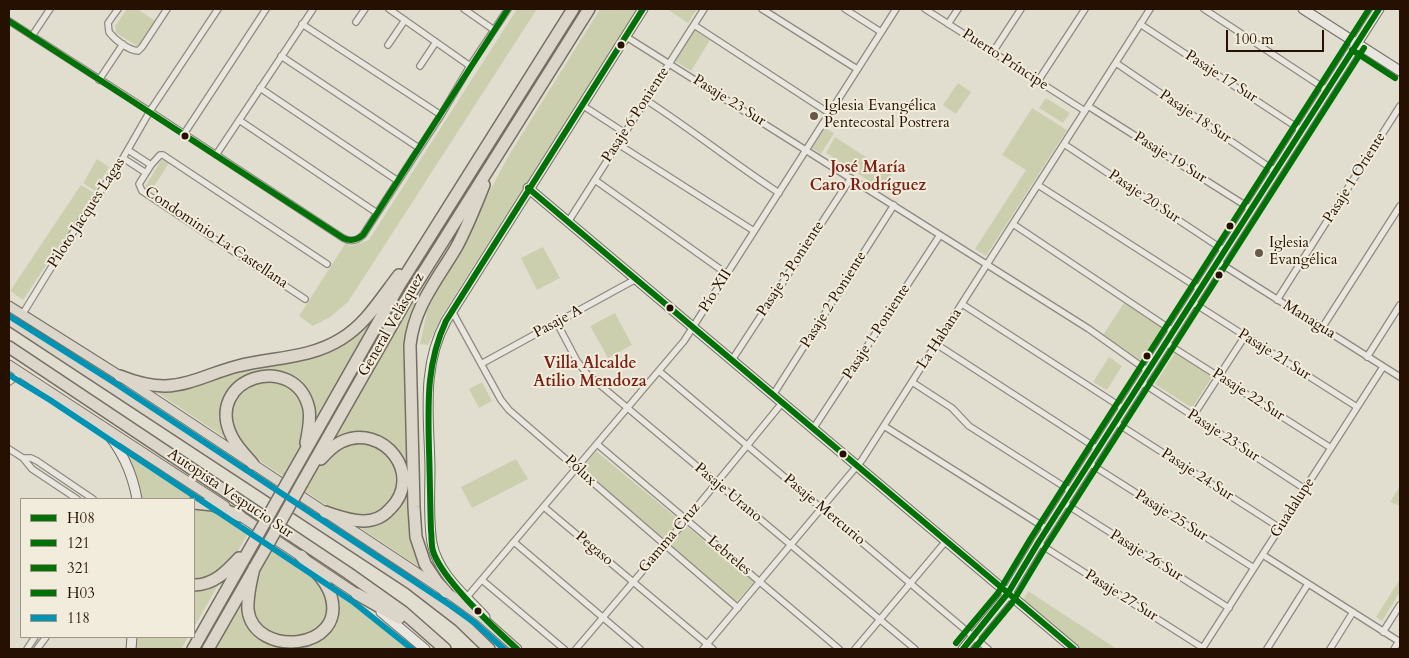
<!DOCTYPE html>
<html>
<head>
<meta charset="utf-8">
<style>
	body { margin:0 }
	#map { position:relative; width:1409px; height:658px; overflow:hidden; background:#e1ded0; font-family:Cardo,serif }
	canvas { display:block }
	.frame { position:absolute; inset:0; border:10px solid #261001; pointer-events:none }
	.legend { position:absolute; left:20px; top:498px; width:175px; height:140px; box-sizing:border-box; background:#f1ecdb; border:1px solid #a09484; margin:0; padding:6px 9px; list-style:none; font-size:15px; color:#261001 }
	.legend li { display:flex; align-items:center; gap:10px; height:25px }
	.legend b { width:25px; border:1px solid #a09484 }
	.scale { position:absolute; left:1226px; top:30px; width:98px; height:22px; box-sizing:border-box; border:2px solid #261001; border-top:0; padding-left:6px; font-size:15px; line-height:18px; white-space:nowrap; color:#261001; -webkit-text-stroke:4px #f1ecdb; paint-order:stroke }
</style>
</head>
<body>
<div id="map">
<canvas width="1409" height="658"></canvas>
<div class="frame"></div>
<ul class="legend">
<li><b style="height:6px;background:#007106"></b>H08</li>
<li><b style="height:6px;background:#007106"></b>121</li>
<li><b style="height:6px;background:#007106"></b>321</li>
<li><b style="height:6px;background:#007106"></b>H03</li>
<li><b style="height:6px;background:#0093b3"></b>118</li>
</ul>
<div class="scale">100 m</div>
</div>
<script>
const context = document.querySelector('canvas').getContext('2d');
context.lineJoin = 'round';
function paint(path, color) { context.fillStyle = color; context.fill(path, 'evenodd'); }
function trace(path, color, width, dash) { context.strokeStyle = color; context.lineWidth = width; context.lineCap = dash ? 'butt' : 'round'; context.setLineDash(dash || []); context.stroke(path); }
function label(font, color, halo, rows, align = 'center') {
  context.font = font + ' Cardo,serif'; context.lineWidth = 4; context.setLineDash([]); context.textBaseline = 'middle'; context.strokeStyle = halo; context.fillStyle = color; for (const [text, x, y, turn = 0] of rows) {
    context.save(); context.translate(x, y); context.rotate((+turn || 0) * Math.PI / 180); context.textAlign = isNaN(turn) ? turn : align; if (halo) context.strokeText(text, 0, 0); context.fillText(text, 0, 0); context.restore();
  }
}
paint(new Path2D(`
	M127 9H137L157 22 141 45 137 46 116 33 115 26Z
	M517 9H537L348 302 330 317 313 326 299 316 345 244 352 246 369 240Z
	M600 9H638L443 314 428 345 420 344 427 311 437 290 463 248 484 202 509 155Z
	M667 9H697L688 23Z
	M694 30 710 40 691 71 675 61Z
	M958 83 971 92 956 114 943 105Z
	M1046 98 1070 113 1063 123 1039 108Z
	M1032 108 1067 130 986 256 975 249 1026 170 1002 155Z
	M825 128 834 133 821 154 812 148Z
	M835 137 892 174 882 189 826 153Z
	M97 159 109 167 95 191 83 183Z
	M162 159 169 163 151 191 145 187Z
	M81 185 94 193 23 300 10 291Z
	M543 247 560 278 537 290 521 258Z
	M396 289 417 303 407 416 425 571 152 389 188 386 267 365 305 361 343 346 368 326Z
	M1124 303 1166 330 1145 363 1103 335Z
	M615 313 632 345 608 358 590 326Z
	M1175 353 1212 377 1192 408 1155 384Z
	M1109 357 1122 366 1107 390 1093 382Z
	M482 382 492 401 479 408 469 389Z
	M123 447 249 532 194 627V499H140L133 466Z
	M596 451 754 582 736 602 581 470Z
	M516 459 528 479 472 508 461 487Z
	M1400 486V506L1390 502Z
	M273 547 341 590 399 633 417 649H216Z
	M1400 579V592L1382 621 1376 617Z
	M1028 591 1117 649H1081L1023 601Z
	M137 637H188L181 649H136Z`), '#cccfae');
const street = new Path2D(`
	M118 9 108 23 109 32C115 40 128 50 138 51L142 47 167 9
	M389 9 470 66
	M464 9 494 30
	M762 9 857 69
	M845 9 881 32
	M925 9 1085 111
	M1204 9 1327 90
	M9 21 154 114 343 238C350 242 357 241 363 235L441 115 470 66 508 9
	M356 22 365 9
	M302 24 441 115
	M948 24 958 9
	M1140 24 1301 130
	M694 25 829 113
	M32 36 50 9
	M625 36 1089 329 1148 371
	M388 45 405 20
	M993 52 1021 9
	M281 56 419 148
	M1116 63 1275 171
	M420 66 436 42
	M99 80 123 44
	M1038 81 1085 9
	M260 88 398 181
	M646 100C691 129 733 163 779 193
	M582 105 625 133
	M1088 106 1251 209
	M239 120 377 213
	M184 134 266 9
	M618 144 754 231
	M1064 144 1225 251
	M128 150 151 165
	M216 155 313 9
	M123 158 146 173
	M595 180 727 274
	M1038 185 1200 289
	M568 222 704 9
	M1013 224 1173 331
	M1218 262 1400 377
	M305 299 142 191 139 184 151 165 160 155H163L327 264
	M1277 300 1400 106
	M1192 302 1357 407
	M962 304 1124 409
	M452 311 501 400 509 410 738 608
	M22 315 70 237 123 158 150 111 218 9
	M557 323 577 361 587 374 915 649
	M1322 328 1400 206
	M1166 343 1331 448
	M936 344 1098 449
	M1367 357 1400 305
	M732 360 851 178
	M481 364 636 279
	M659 371 988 649
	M9 382 21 373
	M912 382 952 408 969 426 1071 491
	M1141 382 1305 489
	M773 395 894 205
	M1193 416 1245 336
	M1115 422 1280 528
	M884 426 1047 529
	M813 429 940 235
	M597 444 839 649
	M9 449 23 458 32 469 77 499
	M23 458H31L37 461 93 499
	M1089 463 1254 568
	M1064 503 1229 608
	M544 507 713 649
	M514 542 640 649
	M1038 543 1203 648
	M1263 555 1400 642
	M482 580 564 649
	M467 597 684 341 896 9
	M1383 632 1400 605
	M27 649 35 637
	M37 649 46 637
	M576 649 686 520 782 403
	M703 649 862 460 1150 9
	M855 649 946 541
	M1202 649 1383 367
	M1267 649 1308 584
	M1330 649 1353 612
	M1394 649 1399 641`);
const secondary = new Path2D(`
	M1303 9 1400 71
	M528 188 1074 649
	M102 427C121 448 132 471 137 499
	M381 612 425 649
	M485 617C465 595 438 574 432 543 428 518 430 492 430 467 429 416 421 367 446 321L643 9
	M131 649 132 637
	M963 649 1005 598 1038 543 1379 9`);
const primary = new Path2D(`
	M9 306 120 376 455 598 480 616 517 649
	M9 365 225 506
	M236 513 357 594`);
const highway = new Path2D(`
	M9 319 412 584 460 621 489 649
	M9 347 348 573 403 612 445 649
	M120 376C135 382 149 386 165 386 191 385 213 372 238 366 273 357 309 359 341 339 366 324 381 298 399 275
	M321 459C327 452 333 446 341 442 383 422 425 475 390 509 383 517 373 521 363 521 350 521 337 516 325 512
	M253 464C246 456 237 447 232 437 202 377 296 350 309 409 311 420 308 432 306 443
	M291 476 400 284 573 9
	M302 483 405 302 589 9
	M194 503 213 505 240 516
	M254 568C251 581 247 596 248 610 254 658 347 651 331 596 326 580 312 568 301 556
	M194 585C214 585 227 571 239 558
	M446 592 437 582 425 564 416 537 414 507 410 345C414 307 437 280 456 248 467 228 475 207 484 185
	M357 594 399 618
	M193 649 256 538
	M208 649 267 546`);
trace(street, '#8e8a80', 8);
trace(secondary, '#746e65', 11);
trace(primary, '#746e65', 11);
trace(highway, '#746e65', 14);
trace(street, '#e9e6df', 5.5);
trace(secondary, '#e9e6df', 9);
trace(primary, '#dcd6ca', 9);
trace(highway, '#dcd6ca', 11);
const highwayBridge = new Path2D(`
	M256 538 291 476
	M267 546 302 483`);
trace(highwayBridge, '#746e65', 14, []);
trace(highwayBridge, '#dcd6ca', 11);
trace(new Path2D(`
	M528 188 1008 593 963 649
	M517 649C494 628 442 580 433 551 431 545 432 537 431 531 430 504 430 477 429 450 428 404 426 364 446 321L643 9`), '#007106', 6);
trace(new Path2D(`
	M1008 593 1038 543 1379 9
	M1008 593 1074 649`), '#007106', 6);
trace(new Path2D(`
	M1352 50 1395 78
	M974 649 1012 603 1045 548 1364 48`), '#007106', 6);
trace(new Path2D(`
	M956 643 998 593 1031 538 1369 9`), '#007106', 6);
trace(new Path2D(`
	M9 316 115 383 450 605 475 623 504 649
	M9 375 50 400 352 601 412 649`), '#0093b3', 6);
trace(new Path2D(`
	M9 21 343 238C351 242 357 240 363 235L508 9`), '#007106', 6);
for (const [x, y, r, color] of [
	[621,45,4.5,"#261001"],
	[814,116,5,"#675849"],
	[185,136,4.5,"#261001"],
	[1230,226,4.5,"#261001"],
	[1259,253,5,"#675849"],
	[1219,275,4.5,"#261001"],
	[670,308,4.5,"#261001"],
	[1147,356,4.5,"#261001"],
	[843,454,4.5,"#261001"],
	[478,611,4.5,"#261001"]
]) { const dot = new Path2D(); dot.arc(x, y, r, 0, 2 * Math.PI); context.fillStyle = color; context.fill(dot); trace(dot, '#f1ecdb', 2); }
label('15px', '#261001', '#f1ecdb', [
	["Puerto Príncipe",1005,60,33],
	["Pasaje 17 Sur",1221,77,33],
	["Pasaje 23 Sur",729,101,32],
	["Pasaje 6 Poniente",636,115,-57],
	["Pasaje 18 Sur",1195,117,34],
	["Pasaje 19 Sur",1170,158,32],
	["Pasaje 1 Oriente",1355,178,-58],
	["Pasaje 20 Sur",1144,197,34],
	["Piloto Jacques Lagas",87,213,-57],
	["Condominio La Castellana",216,238,34],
	["Pasaje 3 Poniente",791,269,-57],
	["Pío XII",716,291,-58],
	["Pasaje 2 Poniente",834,300,-58],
	["Managua",1309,320,32],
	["Pasaje A",558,322,-28],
	["General Velásquez",392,325,-60],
	["Pasaje 1 Poniente",877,332,-57],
	["La Habana",940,339,-57],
	["Pasaje 21 Sur",1274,355,32],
	["Pasaje 22 Sur",1248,395,33],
	["Pasaje 23 Sur",1223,436,33],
	["Pólux",580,471,43],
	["Pasaje 24 Sur",1197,475,33],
	["Pasaje Urano",728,493,40],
	["Autopista Vespucio Sur",230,494,34],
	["Guadalupe",1293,508,-57],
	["Pasaje Mercurio",824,510,40],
	["Pasaje 25 Sur",1171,516,32],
	["Gamma Cruz",670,538,-50],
	["Pegaso",594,549,40],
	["Lebreles",729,556,40],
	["Pasaje 26 Sur",1146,556,32],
	["Pasaje 27 Sur",1121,596,32]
]);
label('15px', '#261001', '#f1ecdb', [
	["Iglesia Evangélica",824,107],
	["Pentecostal Postrera",824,124],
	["Iglesia",1269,244],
	["Evangélica",1269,261]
], 'left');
label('bold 16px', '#7a1f14', '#f1ecdb', [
	["José María",868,168],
	["Caro Rodríguez",868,186],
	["Villa Alcalde",590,364],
	["Atilio Mendoza",590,382]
]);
</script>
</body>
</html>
